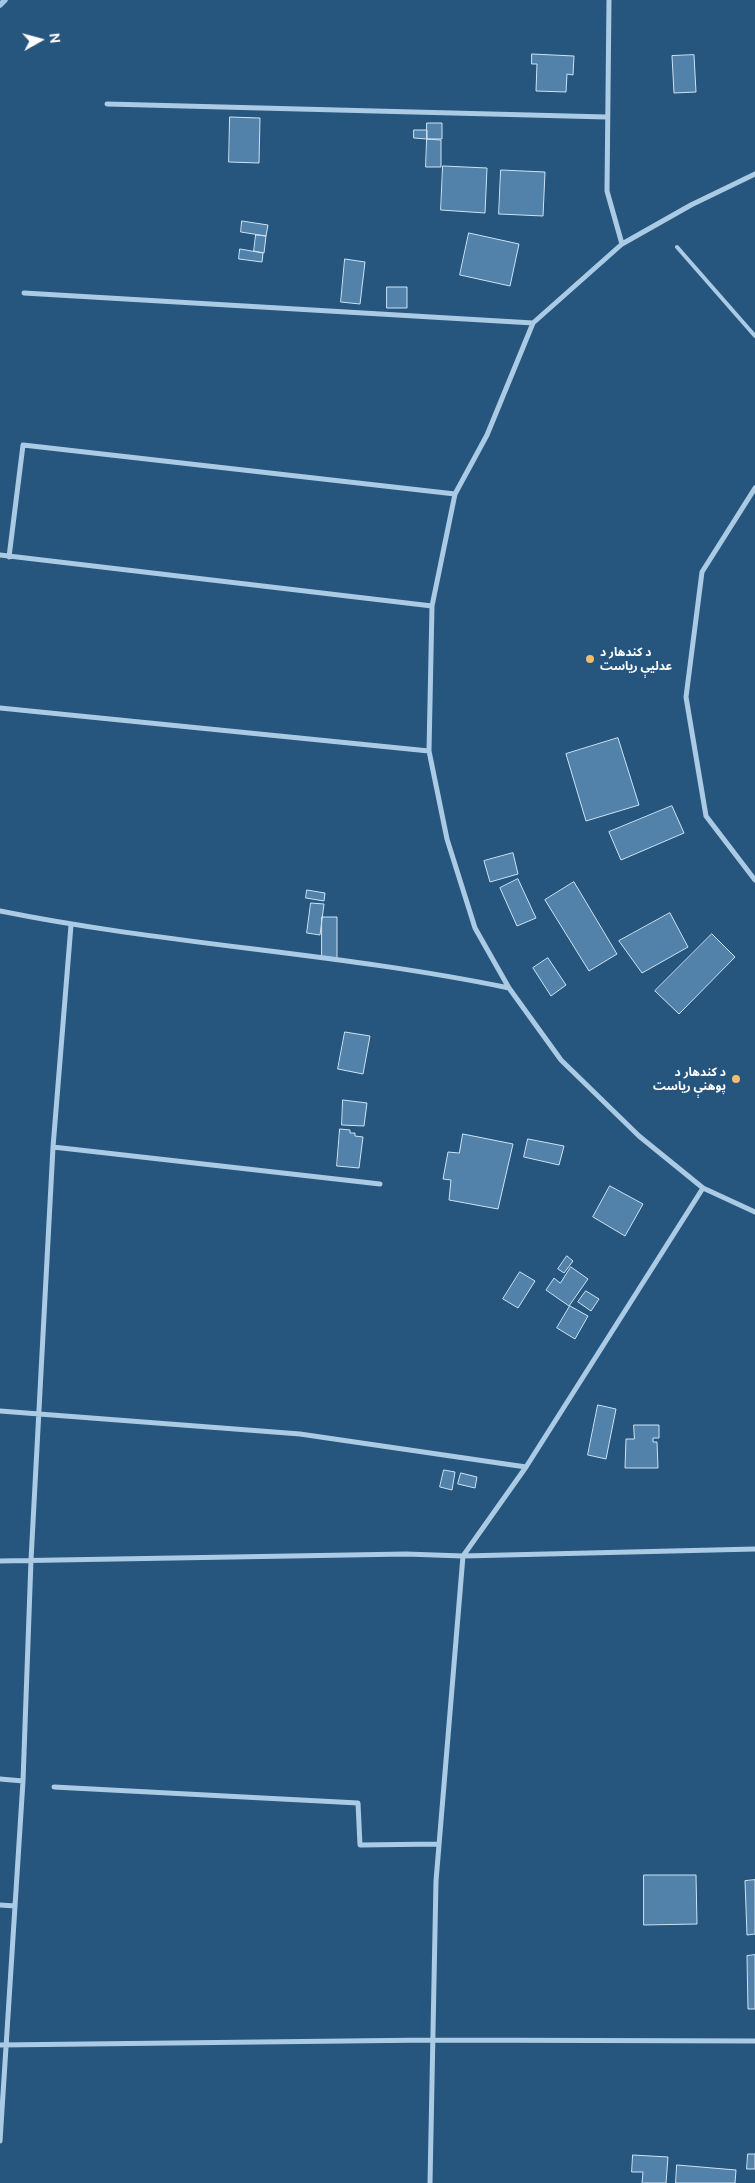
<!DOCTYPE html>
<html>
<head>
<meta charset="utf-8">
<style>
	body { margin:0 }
	#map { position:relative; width:755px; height:2183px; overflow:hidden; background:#26557e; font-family:Ubuntu,sans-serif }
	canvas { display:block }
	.north { position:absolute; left:15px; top:15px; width:50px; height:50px; -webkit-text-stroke:4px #26557e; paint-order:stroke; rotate:83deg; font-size:14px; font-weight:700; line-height:20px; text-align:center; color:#fff }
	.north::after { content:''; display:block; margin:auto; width:18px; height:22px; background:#fff; clip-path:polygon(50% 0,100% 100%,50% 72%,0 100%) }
</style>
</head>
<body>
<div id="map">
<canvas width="755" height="2183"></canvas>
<div class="north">N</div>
</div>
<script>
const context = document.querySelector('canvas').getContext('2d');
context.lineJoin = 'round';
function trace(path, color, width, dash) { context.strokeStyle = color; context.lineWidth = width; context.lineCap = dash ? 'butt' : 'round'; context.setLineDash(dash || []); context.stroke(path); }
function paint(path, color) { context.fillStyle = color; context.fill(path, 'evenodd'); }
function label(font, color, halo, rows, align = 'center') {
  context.font = font + ' Ubuntu,"Noto Sans Arabic",sans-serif'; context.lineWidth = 5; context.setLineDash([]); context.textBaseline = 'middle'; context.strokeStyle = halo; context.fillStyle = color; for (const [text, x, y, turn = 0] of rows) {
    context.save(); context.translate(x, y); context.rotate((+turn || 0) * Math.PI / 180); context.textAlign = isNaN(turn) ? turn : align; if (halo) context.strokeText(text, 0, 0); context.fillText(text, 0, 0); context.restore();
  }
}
trace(new Path2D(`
	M0 5 5 0`), '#a0c7e6', 5.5);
const building = new Path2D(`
	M532 54 574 56 573 75 567 74 566 92 536 91 537 64H532Z
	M694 55 696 92 674 93 672 56Z
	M230 117 260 118 259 163 229 162Z
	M427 123H442V139H427Z
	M414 130H427V139L414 138Z
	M427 139 441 140V167H426Z
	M443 166 487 168 485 213 441 210Z
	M501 170 545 172 543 216 499 214Z
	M242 221 268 225 266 236 241 232Z
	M469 233 519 244 510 286 460 275Z
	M256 235 266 236 264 253 254 251Z
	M240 249 263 253 262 262 239 259Z
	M345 259 365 262 360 304 341 302Z
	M387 287H407V308H387Z
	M618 738 639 805 586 821 566 754Z
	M672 806 684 833 621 860 609 832Z
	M513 853 518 874 490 882 484 861Z
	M518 879 536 918 517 926 500 888Z
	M574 882 617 954 589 971 545 900Z
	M307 890 325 893 324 901 306 898Z
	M311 903 324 904 320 935 307 933Z
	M670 913 688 947 642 973 619 941Z
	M322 917H337V958L322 957Z
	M712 934 735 957 679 1014 655 991Z
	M548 958 566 985 551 996 533 968Z
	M345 1032 370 1036 363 1074 338 1069Z
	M343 1100 367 1103 364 1126 342 1125Z
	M340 1129 350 1130V1133H355V1136L363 1137 359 1168 337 1166Z
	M463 1134 513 1144 498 1209 449 1200 451 1180 443 1179 448 1152 459 1153Z
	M528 1139 564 1146 559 1165 524 1157Z
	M610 1186 643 1204 625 1236 593 1217Z
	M567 1256 573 1261 564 1273 558 1269Z
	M571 1267 588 1279 569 1306 546 1290 554 1278 560 1283Z
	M520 1272 535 1281 518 1308 503 1299Z
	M586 1291 599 1299 591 1311 578 1302Z
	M570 1306 588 1316 575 1339 557 1328Z
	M598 1405 616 1409 606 1459 588 1455Z
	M634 1425H659V1438H653V1442H657L658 1468H625L626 1439H634Z
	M444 1470 455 1472 452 1490 440 1487Z
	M461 1473 477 1477 475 1488 458 1484Z
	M644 1875H696L697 1924 644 1925Z
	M755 1880V1934L747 1935 745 1881Z
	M755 1955V2009H748L747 1956Z
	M748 2154H755V2169H747Z
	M633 2155 668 2157 666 2183H642L643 2172H632Z
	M677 2165 736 2170 735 2183H676Z`);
paint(building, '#5281a9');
trace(building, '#cee3f4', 1);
trace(new Path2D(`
	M677 247 755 336`), '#abcbe5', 4);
trace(new Path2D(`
	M609 0 607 191 622 244
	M107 104 606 117
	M755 174 691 205 622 244 533 323 487 435 455 494 432 606 429 751 447 839 475 928 509 988 561 1060 639 1136 703 1188 755 1212
	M24 293 533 323
	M755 488 702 572 686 697 706 816 755 880
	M0 555 432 606
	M9 557 23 445 455 494
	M0 708 429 751
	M0 911C168 945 341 953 509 988
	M53 1147 380 1184
	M0 1411 300 1434 526 1467
	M0 1561 406 1554 463 1556 755 1549
	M0 1779 23 1781
	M54 1787 358 1803 360 1845 439 1844
	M0 1905 15 1906
	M0 2045 432 2040 755 2041
	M0 2141 23 1781 31 1560 53 1147 71 925
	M430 2183 436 1881 463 1556 526 1467 703 1188`), '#abcbe5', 5);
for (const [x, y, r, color] of [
	[590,659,5,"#eebd70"],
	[736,1079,5,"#eebd70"]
]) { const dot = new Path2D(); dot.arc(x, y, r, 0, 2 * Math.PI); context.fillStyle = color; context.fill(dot); trace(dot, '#26557e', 2); }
label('bold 12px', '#fff', '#26557e', [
	["د کندهار د",600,652],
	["عدلیې رياست",600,666],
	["د کندهار د",726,1072,"right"],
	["پوهنې رياست",726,1086,"right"]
], 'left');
</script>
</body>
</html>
